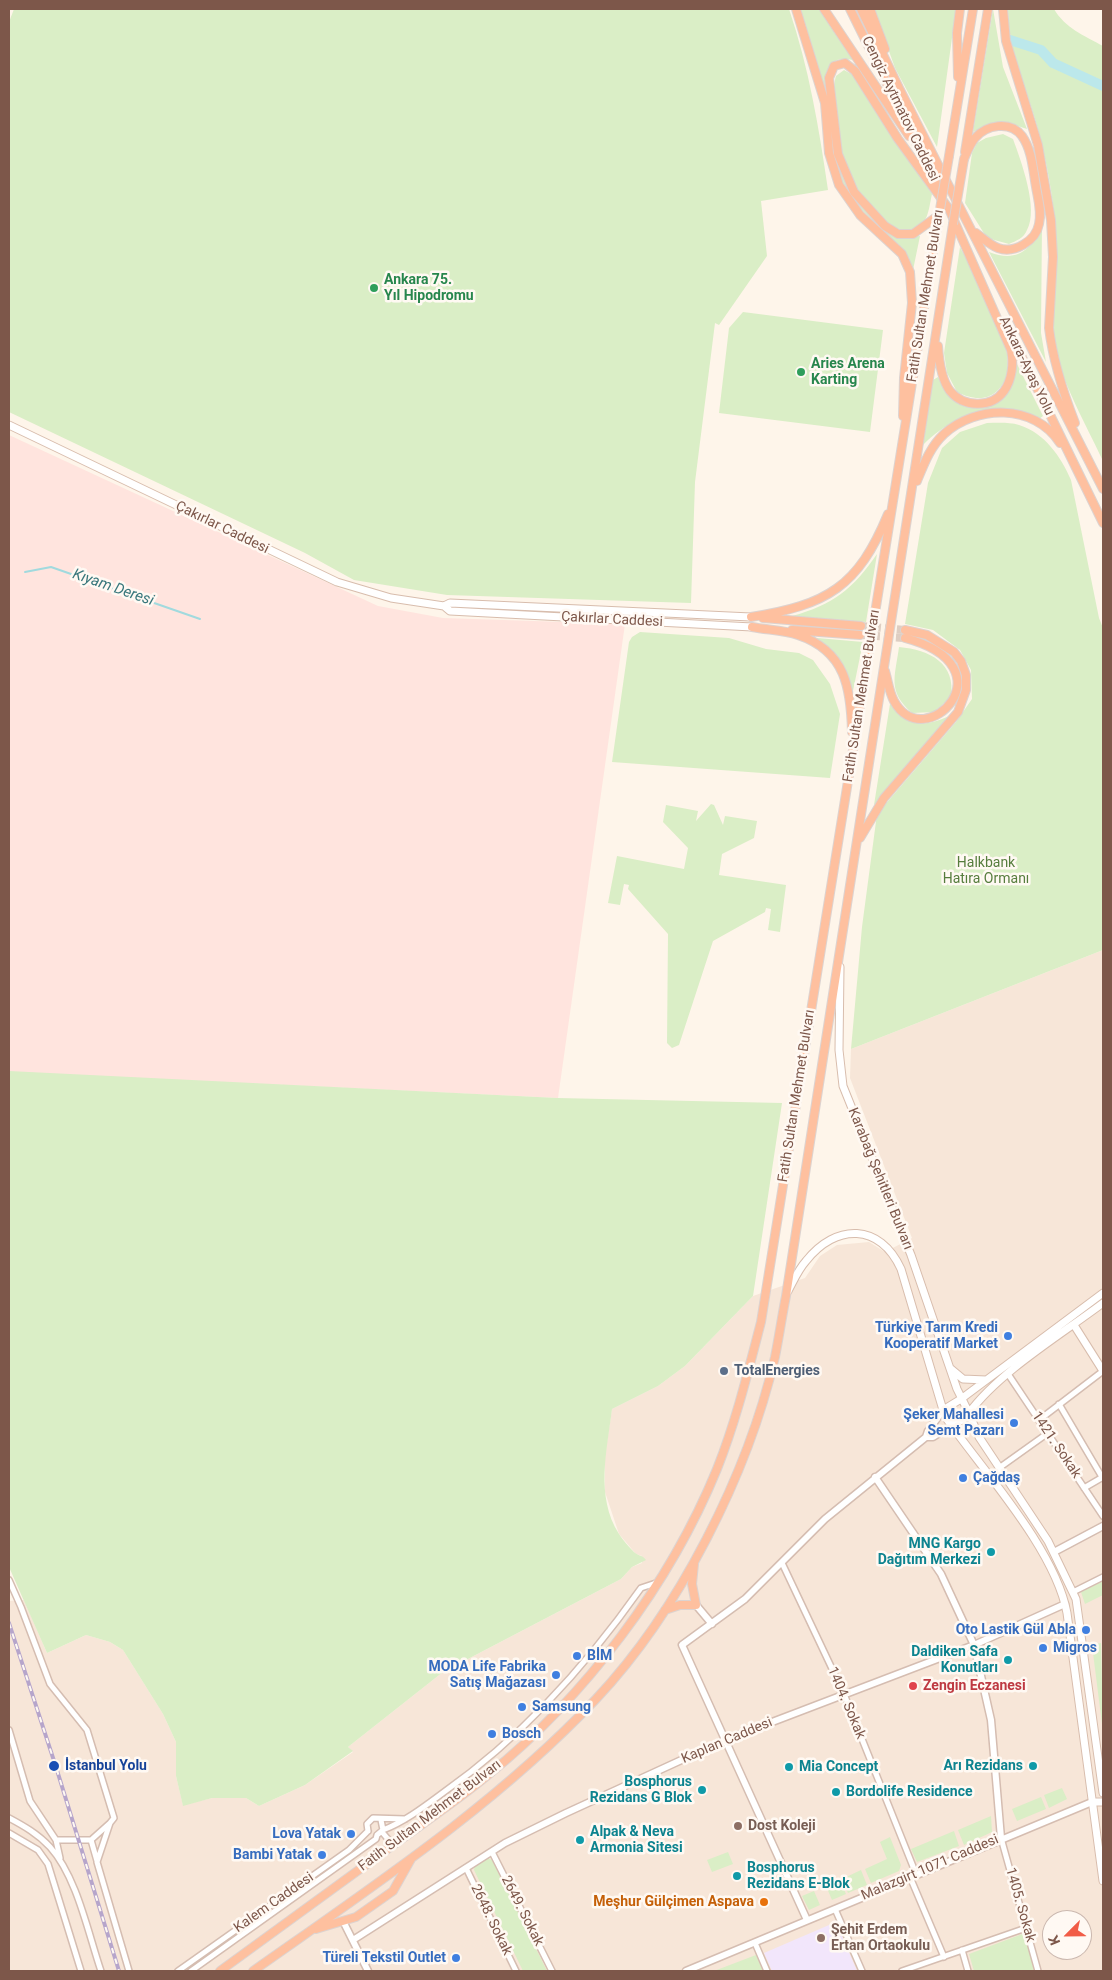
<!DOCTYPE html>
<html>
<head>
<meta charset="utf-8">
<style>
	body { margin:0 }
	#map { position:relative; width:1112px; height:1980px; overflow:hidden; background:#fef5ea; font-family:Roboto,sans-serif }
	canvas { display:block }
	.frame { position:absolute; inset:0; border:10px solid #7d574a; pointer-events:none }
	.north { position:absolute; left:1042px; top:1910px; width:50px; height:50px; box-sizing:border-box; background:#fff9f3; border:1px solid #cbb8af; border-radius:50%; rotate:247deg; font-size:14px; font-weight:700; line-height:20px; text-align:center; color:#7d574a }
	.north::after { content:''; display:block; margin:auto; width:18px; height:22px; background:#f15c46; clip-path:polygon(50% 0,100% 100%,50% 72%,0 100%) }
</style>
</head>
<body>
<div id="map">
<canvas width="1112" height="1980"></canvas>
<div class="frame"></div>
<div class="north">K</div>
</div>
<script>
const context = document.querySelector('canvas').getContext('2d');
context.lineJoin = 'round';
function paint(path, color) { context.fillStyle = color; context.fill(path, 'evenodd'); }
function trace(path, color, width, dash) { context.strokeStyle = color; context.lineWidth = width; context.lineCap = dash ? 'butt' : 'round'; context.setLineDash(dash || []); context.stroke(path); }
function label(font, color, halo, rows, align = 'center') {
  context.font = font + ' Roboto,sans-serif'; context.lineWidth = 5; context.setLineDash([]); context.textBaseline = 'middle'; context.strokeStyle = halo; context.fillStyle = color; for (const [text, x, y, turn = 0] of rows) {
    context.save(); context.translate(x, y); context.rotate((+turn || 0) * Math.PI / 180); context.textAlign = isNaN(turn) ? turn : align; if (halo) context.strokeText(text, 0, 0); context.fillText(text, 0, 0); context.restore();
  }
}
paint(new Path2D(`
	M1103 950V1971H9V1601L24 1600 47 1653 86 1635 110 1642 123 1650 163 1714 176 1742V1776L183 1805 212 1798H246L259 1806 305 1785 353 1752 348 1747 443 1672 621 1579 632 1567 642 1563V1556L636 1554 619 1534 605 1492V1455L612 1409 658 1386 685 1366 753 1296 805 1278 820 1256 837 1245 869 1242 885 1252 912 1238 850 1078 851 1049ZM1052 1920H1082V1950H1052Z`), '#f7e6d8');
paint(new Path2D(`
	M9 435 378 606 443 618 625 624 558 1098 9 1072Z`), '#ffe4de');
paint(new Path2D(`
	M836 1922 857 1971H772L764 1953Z`), '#f2e6fb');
paint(new Path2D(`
	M14 9H789C809 68 819 128 828 190L761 201 767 256 719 325 715 323 695 482 691 603 447 595 354 580 305 553 9 412V22Z
	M799 9H820L853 60C839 57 830 60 826 74L837 161 845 180 853 195 885 229 900 238 920 236 913 270C903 238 861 218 843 186 832 164 834 142 829 119 822 82 809 45 799 9Z
	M874 9H956L937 147 895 68Z
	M993 9 1003 67 1027 129C1007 122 992 121 973 132Z
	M1008 9H1054C1065 28 1085 36 1103 46V461C1088 428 1060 380 1055 345 1050 311 1057 276 1056 242 1055 209 1049 173 1041 141 1031 96 1008 55 1008 9Z
	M844 70 853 75 932 194C930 202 929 216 923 223 904 248 868 207 857 191 852 181 844 166 842 156 838 139 831 90 836 76Z
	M1003 134 1013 139C1021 161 1039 209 1027 230 1024 238 1016 241 1009 244L987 238 965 203 972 153 977 143 986 138Z
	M1042 224 1041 333 1046 362 989 252C1017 263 1032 250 1042 224Z
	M960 247C976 279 1032 363 996 392 984 402 969 398 957 392L947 373 944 353Z
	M743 312 883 330 870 432 719 413 729 328Z
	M1016 362 1043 416 1039 419C998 400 954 413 923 445L933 380 938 377C950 398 962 415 988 405 995 402 1004 398 1008 392 1013 384 1014 371 1016 362Z
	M987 423C997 423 1009 422 1019 425 1045 433 1061 457 1071 480L1099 618 1103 628V950L851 1049 862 927 877 814 956 722 972 699 971 670 960 650 933 630 905 624 928 483 942 448 960 432Z
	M877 554 866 622 792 616C833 605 853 589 877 554Z
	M640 632 729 638 766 649 799 653 813 660 830 684 840 714 830 778 612 762 629 642 632 637Z
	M806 637 863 642 853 691 846 674Z
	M899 647C930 650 956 663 951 697L934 712 912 713C887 691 895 677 899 647Z
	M890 704C910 726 922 728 949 716L874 805Z
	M711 804 714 805 723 825 725 816 757 821 754 838 722 854 719 875 786 885 780 932 768 930 771 909 766 908 765 912 713 941 679 1045 672 1048 667 1043 668 934 628 889 629 885 624 884 620 905 608 903 617 856 684 869 688 848 663 822 666 805 698 811 696 821Z
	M9 1071 558 1098 782 1103 753 1296 685 1366 658 1386 612 1409C607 1451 595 1496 619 1534 623 1540 629 1547 634 1552 638 1556 643 1555 646 1560L632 1567 621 1579 443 1672 348 1747 353 1751 305 1785 259 1806 246 1798H212L183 1806 176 1776V1742L163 1714 123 1650 110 1642 86 1635 47 1653 9 1567Z
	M1103 1581V1595L1085 1604 1081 1592Z
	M1101 1643 1103 1732 1092 1645Z
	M1062 1788 1067 1799 1049 1808 1044 1795Z
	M1041 1797 1046 1809 1017 1821 1012 1809Z
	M991 1816 992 1832 964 1845 958 1830Z
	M954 1831 959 1846 917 1862 911 1849Z
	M890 1837 901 1865 899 1871 871 1883 865 1869 887 1859 880 1842Z
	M728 1852 733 1864 712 1872 707 1860Z
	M487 1858 492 1860 547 1971H523L474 1870 475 1865Z
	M861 1870 867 1885 848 1893 842 1879Z
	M840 1880 846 1894 832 1900 826 1886Z
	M814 1891 820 1905 809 1910 802 1896Z
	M1025 1933 1034 1971H974L969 1954Z
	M756 1955 763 1971H714Z`), '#daeec6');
trace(new Path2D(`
	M25 572 51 567 200 619`), '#a1dade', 2);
trace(new Path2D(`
	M1010 40 1041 50 1053 63 1103 86`), '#bce8eb', 10);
trace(new Path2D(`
	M861 626 905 630
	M860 635 905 638`), '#decec2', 8, [8, 4]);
const minor = new Path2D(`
	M1008 1374 1103 1516
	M1059 1404 1102 1477
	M1039 1420 1103 1371
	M999 1468 1048 1433
	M1084 1488 1103 1477
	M782 1563 844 1694 916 1874
	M9 1580 21 1607 50 1684 87 1730 114 1818 110 1823 97 1862 129 1971
	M1073 1592 1103 1577
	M9 1730 30 1801 56 1840 60 1858
	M9 1818C24 1826 38 1834 50 1847 77 1877 88 1933 101 1971
	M383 1830C406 1821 425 1806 444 1792 522 1737 586 1666 641 1588L656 1583
	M368 1831 367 1824 373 1818 405 1819
	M382 1832 393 1845
	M9 1833 38 1850 48 1864 81 1971
	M1001 1838 1038 1971
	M56 1840H91L97 1861
	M91 1840 110 1823
	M492 1852 552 1971
	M466 1868 516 1971
	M910 1877 944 1957
	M835 1909 862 1971
	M755 1943 767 1971
	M962 1950 968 1971
	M178 1971 349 1850 368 1831
	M191 1971 376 1839 377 1835 383 1830 381 1820
	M902 1971 1026 1928`);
const tertiary = new Path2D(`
	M943 1410 928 1431 926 1437H933L952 1425
	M875 1477 941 1574 974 1645 991 1720 1001 1838
	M1054 1552 1103 1526
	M696 1605 712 1624
	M807 1920 682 1645 745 1599 825 1519 926 1437
	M343 1921 368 1971
	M353 1940 505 1843 566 1813 725 1740 974 1645 1065 1604
	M686 1971 1092 1802`);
const secondary = new Path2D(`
	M9 425 337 582 391 598 444 606
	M751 617 450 603 444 606 450 611 752 627
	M840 967 839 1050 843 1086 911 1255 957 1389 969 1413 964 1419 952 1425
	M788 1291C794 1280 798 1270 806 1261 836 1223 880 1223 901 1269L943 1410
	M1103 1293 961 1399 943 1410 946 1418C984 1472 1055 1549 1067 1613L1103 1881
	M1103 1303C1062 1334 999 1372 969 1413L979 1437 1048 1541 1076 1599 1103 1793
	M1074 1325 1103 1371
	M951 1369 963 1379 986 1380
	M1092 1802H1103`);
const trunk = new Path2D(`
	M796 9 825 103 829 153 839 185 860 215 902 254 910 272 912 303 904 378 903 416
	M824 9 909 136
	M850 9 942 195
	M861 9 899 88 1103 489
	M870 9 885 49
	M1003 9 1006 41 1038 145 1051 220 1053 257 1049 328C1053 361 1063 392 1075 423
	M958 77 957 33 960 9
	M965 152 988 9
	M949 156 973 9
	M964 159C967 152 970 144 975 138 986 125 1010 120 1022 136 1032 150 1033 170 1036 187 1038 199 1042 212 1039 224 1036 241 1014 254 998 248 990 245 983 238 976 233
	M1010 333 1103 523
	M938 346C939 361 941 379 950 391 963 407 991 409 1004 391 1012 380 1014 363 1011 350L949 209 898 139 855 71 845 63 834 66 829 78 838 154 854 192 885 226 898 234H913L939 215
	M917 481C924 464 930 447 944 434 976 405 1034 403 1060 443
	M751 617C827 605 858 587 888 514
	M763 618 861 626
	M752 627C767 630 784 630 798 635 846 651 851 689 852 732
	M792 630 860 635
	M885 671C888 681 889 692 894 701 924 757 1014 667 905 638
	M860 838 884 798 958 712 966 690V675L961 661 954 652 927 635 905 630
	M665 1610 680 1605H696L692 1584 694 1564
	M316 1929 356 1917 393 1891 411 1859
	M220 1971C278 1929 335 1887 393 1845 425 1822 458 1800 488 1775 585 1697 670 1584 717 1469 736 1421 748 1372 761 1322L939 215
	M253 1971C372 1887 496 1805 596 1699 679 1611 748 1474 775 1357 779 1337 782 1316 786 1296L953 224`);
trace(minor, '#d5bdb1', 8);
trace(tertiary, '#d5bdb1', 9);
trace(secondary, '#d8bdad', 9);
trace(trunk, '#ddd3d0', 10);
trace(minor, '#fff', 5);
trace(tertiary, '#fff', 6);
trace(secondary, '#fff', 7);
trace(trunk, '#fec09f', 8);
const rail = new Path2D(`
	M9 1623 56 1767 119 1971`);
trace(rail, '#b6a5cb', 4);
trace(rail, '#fff9f3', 2, [5.5]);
const trunkBridge = new Path2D(`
	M939 215 949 156
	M953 224 964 159`);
trace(trunkBridge, '#ddd3d0', 10, []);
trace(trunkBridge, '#fec09f', 8);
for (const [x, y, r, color] of [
	[374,288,5,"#2e9e5b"],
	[801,372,5,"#2e9e5b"],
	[1008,1336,5,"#3f7fe0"],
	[724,1371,5,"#5c6f8a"],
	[1014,1423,5,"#3f7fe0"],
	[963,1478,5,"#3f7fe0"],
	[991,1552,5,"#0f9aa8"],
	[1086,1630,5,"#3f7fe0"],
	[1043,1648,5,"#3f7fe0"],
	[577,1656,5,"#3f7fe0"],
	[1008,1660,5,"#0f9aa8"],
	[556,1675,5,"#3f7fe0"],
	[913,1686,5,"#e0444e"],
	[522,1707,5,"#3f7fe0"],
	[492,1734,5,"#3f7fe0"],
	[54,1766,6,"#1a4fb4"],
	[1033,1766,5,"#0f9aa8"],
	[789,1767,5,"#0f9aa8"],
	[702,1790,5,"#0f9aa8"],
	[836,1792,5,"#0f9aa8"],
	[738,1826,5,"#8d6e63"],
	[351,1834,5,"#3f7fe0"],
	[580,1840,5,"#0f9aa8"],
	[322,1855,5,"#3f7fe0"],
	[737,1876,5,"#0f9aa8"],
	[764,1902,5,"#e8710a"],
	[821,1938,5,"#8d6e63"],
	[456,1958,5,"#3f7fe0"]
]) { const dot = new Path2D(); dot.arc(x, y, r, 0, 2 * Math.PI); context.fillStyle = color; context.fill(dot); trace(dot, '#fff9f3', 2); }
label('14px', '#7d574a', '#fff9f3', [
	["Cengiz Aytmatov Caddesi",900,109,64],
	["Fatih Sultan Mehmet Bulvarı",926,296,-81],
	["Ankara-Ayaş Yolu",1026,366,64],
	["Çakırlar Caddesi",222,528,26],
	["Çakırlar Caddesi",612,620,3],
	["Fatih Sultan Mehmet Bulvarı",862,696,-81],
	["Fatih Sultan Mehmet Bulvarı",797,1096,-81],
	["Karabağ Şehitleri Bulvarı",880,1179,68],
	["1421. Sokak",1056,1445,56],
	["1404. Sokak",846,1703,67],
	["Kaplan Caddesi",727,1741,-23],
	["Fatih Sultan Mehmet Bulvarı",430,1816,-37],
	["Malazgirt 1071 Caddesi",930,1868,-23],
	["Kalem Caddesi",274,1903,-35],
	["1405. Sokak",1020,1905,74],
	["2649. Sokak",522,1911,63],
	["2648. Sokak",491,1920,64]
]);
label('bold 14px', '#27864d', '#fff9f3', [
	["Ankara 75.",384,280],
	["Yıl Hipodromu",384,296],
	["Aries Arena",811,364],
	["Karting",811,380]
], 'left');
label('14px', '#567d3d', '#fff9f3', [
	["Halkbank",986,863],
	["Hatıra Ormanı",986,879]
]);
label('bold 14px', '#366cbe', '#fff9f3', [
	["Türkiye Tarım Kredi",998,1328],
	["Kooperatif Market",998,1344],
	["Şeker Mahallesi",1004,1415],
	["Semt Pazarı",1004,1431],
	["Çağdaş",973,1478,"left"],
	["Oto Lastik Gül Abla",1076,1630],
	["Migros",1053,1648,"left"],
	["BİM",587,1656,"left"],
	["MODA Life Fabrika",546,1667],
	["Satış Mağazası",546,1683],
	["Samsung",532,1707,"left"],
	["Bosch",502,1734,"left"],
	["Lova Yatak",341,1834],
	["Bambi Yatak",312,1855],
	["Türeli Tekstil Outlet",446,1958]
], 'right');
label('bold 14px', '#4e5e75', '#fff9f3', [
	["TotalEnergies",734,1371]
], 'left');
label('bold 14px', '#0d838f', '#fff9f3', [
	["MNG Kargo",981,1544],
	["Dağıtım Merkezi",981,1560],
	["Daldiken Safa",998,1652],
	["Konutları",998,1668],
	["Arı Rezidans",1023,1766],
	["Mia Concept",799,1767,"left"],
	["Bosphorus",692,1782],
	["Rezidans G Blok",692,1798],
	["Bordolife Residence",846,1792,"left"],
	["Alpak & Neva",590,1832,"left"],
	["Armonia Sitesi",590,1848,"left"],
	["Bosphorus",747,1868,"left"],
	["Rezidans E-Blok",747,1884,"left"]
], 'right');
label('bold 14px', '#be3a42', '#fff9f3', [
	["Zengin Eczanesi",923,1686]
], 'left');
label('bold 14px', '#164399', '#fff9f3', [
	["İstanbul Yolu",65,1766]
], 'left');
label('bold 14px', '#785e54', '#fff9f3', [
	["Dost Koleji",748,1826],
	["Şehit Erdem",831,1930],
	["Ertan Ortaokulu",831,1946]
], 'left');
label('bold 14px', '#c56008', '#fff9f3', [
	["Meşhur Gülçimen Aspava",754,1902]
], 'right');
label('italic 15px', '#38767b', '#fff9f3', [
	["Kıyam Deresi",113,588,19]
]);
</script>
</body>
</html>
